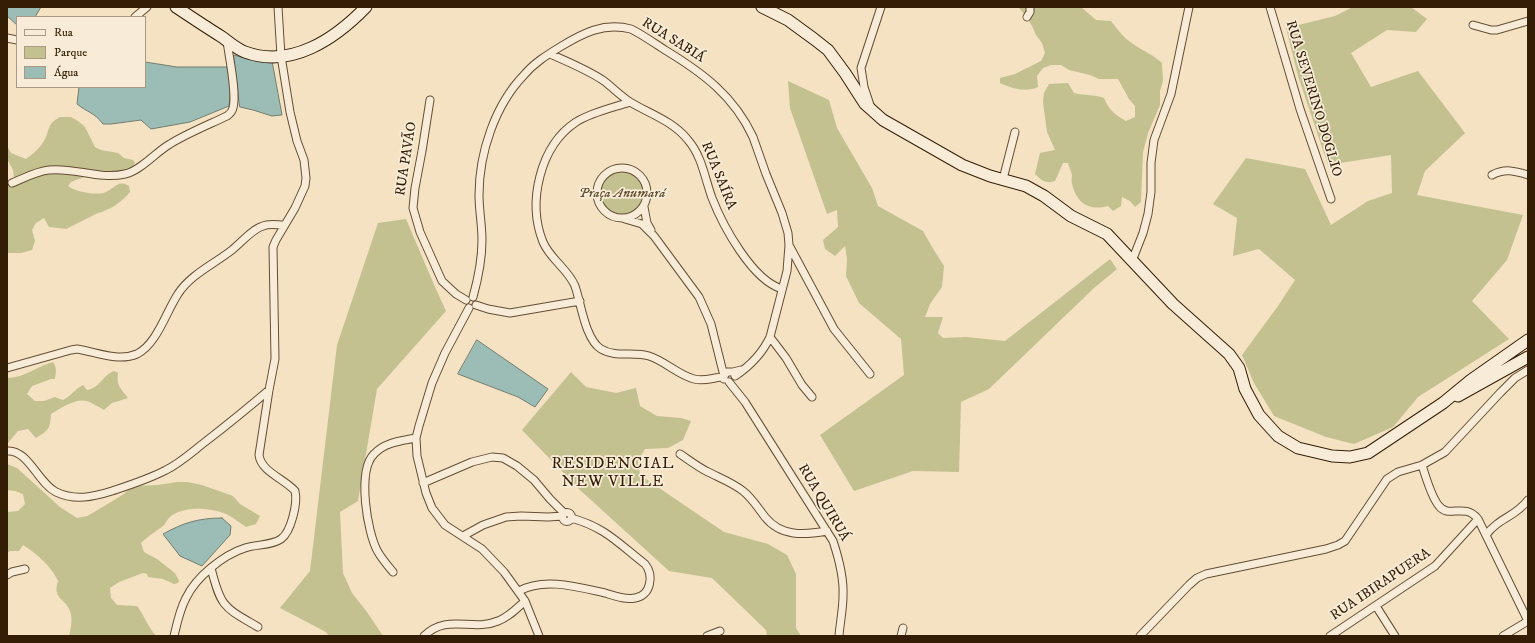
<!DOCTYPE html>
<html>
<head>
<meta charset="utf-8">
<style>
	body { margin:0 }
	#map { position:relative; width:1535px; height:643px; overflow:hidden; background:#f4e2c3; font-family:"IM FELL DW Pica",serif }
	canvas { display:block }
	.frame { position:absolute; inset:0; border:8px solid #341d05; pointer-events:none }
	.legend { position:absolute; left:16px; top:16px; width:130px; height:72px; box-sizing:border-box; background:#f8ecd8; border:1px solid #aa9984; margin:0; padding:5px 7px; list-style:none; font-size:12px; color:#341d05 }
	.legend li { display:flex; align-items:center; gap:8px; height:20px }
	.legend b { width:20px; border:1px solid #aa9984 }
</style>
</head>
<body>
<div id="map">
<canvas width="1535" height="643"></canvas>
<div class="frame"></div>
<ul class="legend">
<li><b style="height:5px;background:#f8ecd8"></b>Rua</li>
<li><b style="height:11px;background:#c2c18f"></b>Parque</li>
<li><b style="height:11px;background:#9cbdb6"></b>Água</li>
</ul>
</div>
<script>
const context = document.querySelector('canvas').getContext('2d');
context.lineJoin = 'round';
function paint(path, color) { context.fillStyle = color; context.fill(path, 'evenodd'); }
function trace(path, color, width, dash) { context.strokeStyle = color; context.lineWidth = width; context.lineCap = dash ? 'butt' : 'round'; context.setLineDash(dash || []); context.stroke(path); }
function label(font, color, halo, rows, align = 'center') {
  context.font = font + ' "IM FELL DW Pica",serif'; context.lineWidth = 3.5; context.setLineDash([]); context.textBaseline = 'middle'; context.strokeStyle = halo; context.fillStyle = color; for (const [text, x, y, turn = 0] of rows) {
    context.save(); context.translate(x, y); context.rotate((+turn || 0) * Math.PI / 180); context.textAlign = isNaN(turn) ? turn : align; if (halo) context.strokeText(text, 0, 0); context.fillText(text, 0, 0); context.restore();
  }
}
paint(new Path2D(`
	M1018 7H1081L1096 20 1111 21C1117 29 1124 38 1133 44 1143 51 1154 55 1162 63L1163 81 1160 91V105L1148 133 1143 152 1141 202 1135 207 1130 201 1122 197 1121 206 1113 211 1108 206C1089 211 1077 204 1072 184 1071 181 1072 178 1072 175 1071 171 1069 167 1068 163H1063L1055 181C1046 184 1042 181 1035 174L1040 153 1055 150 1047 132 1043 102 1044 93 1049 84 1068 83 1074 93C1085 96 1093 94 1104 98 1109 110 1115 115 1126 121L1135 117V106L1129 99 1118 79H1099L1090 75 1069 70 1061 65H1051L1043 68 1037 76 1038 87C1026 93 1011 88 1000 83V78L1015 74 1041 61 1045 53 1042 43 1036 35 1032 26 1026 16Z
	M1353 7H1411L1427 19 1416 32 1387 30 1351 53 1371 87 1418 71 1465 133 1425 171 1417 195 1523 215 1507 260 1472 301 1509 339 1418 397 1393 427 1354 444 1326 437 1274 416 1254 383 1242 355 1278 306 1295 280 1259 249 1233 256 1237 218 1213 204 1246 158 1305 169 1331 225 1368 201 1392 193 1391 155 1328 165 1298 76 1286 28 1335 16Z
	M788 81 829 100 837 128 872 188 878 206 923 231 932 247 944 266 942 287 930 304 925 317H943L938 333 943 338 966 337 1005 341 1110 259 1117 269 1094 288 989 389 961 402 959 472 913 471 854 491 820 435 904 375 901 339 859 303 846 276 847 259 845 246 835 256 825 249 823 240 838 227 837 210 827 214 790 108Z
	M60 117H71L78 121 85 127 95 147 101 150 118 153 124 158 133 160 135 163C125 179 106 174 89 176 83 177 76 180 71 182L68 186C75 192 98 196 106 192 115 188 118 179 129 186L130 192C122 202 110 210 98 213L66 229 49 227 44 218 36 223 32 230 35 241 32 250 21 253H7V185L14 178 13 170 7 159V146L11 153 26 159C33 154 40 148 44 141 51 128 46 125 60 117Z
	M600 194a22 22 0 1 1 44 0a22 22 0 1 1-44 0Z
	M406 219 435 287 446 311 377 389 358 501 340 512 343 573 352 593 367 612 383 636H329L326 632 280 608 310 571 337 345 378 223Z
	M53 362C57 367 56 373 55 379H51L32 386 27 394 35 401H44L55 397 57 398 63 400C71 396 75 389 83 385L87 390C100 388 103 375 114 371L118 373C116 385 121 389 128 398L112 403 104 410C99 407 92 403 87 401 75 398 61 408 51 414 50 429 49 430 36 438L28 429 18 431 7 444V376L9 378C25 377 38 366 53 362Z
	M571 372 586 387 616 393 636 388 640 406 657 416 681 418 691 421 683 440 668 448 645 449 638 461 640 475 724 532 768 544 787 555 796 574V628L801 636H767L766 630 712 578 669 571 580 490 522 430Z
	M7 464 17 468 60 507 77 518 87 516 96 511 124 494 128 490 136 486 158 485 177 482H187L202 485 233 496 240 504 260 516 256 524 246 527C240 523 234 518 228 515 213 508 184 505 170 517 167 519 166 524 163 526 155 532 148 536 141 543L144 552 157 559 175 573 179 581 178 583 174 584 163 579 148 577 147 574 143 573 119 582 110 588 111 598 117 605 137 606C144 615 148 627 156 636H69C71 629 73 618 70 611 65 598 52 599 58 581 52 567 36 553 23 545L19 551H10L7 553V512L18 511 25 504 23 494 15 491 7 490Z`), '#c2c18f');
const water = new Path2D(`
	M7 7H41L35 17H17V25L7 16Z
	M234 55 247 59 272 61 282 115 272 116 253 110 240 107Z
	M145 62 177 67H227L231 86 229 106 190 122 151 129 141 120 111 124H103C94 112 88 113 77 104L79 87H145Z
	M477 340 548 389 535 407 518 397 458 374Z
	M222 518 231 526 230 535 202 566 180 556 163 534C183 523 198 518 222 518Z`);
paint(water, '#9cbdb6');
trace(water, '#727d6f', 1);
const minor = new Path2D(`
	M1270 7 1300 109 1331 199
	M135 17 147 7
	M1027 17 1030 12V7
	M1473 25 1491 30H1497L1528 21
	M7 38 17 40
	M550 54C568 62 588 70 604 81 613 88 621 96 630 102 650 114 673 121 688 140 702 156 705 179 712 198 723 226 752 280 782 289
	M430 100 422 151 415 188 413 208 420 232 442 281 456 294 466 300
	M630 102C612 108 592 112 576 122 540 146 527 202 543 242 550 259 568 269 575 286 581 303 585 339 601 349 616 358 633 351 649 356 665 361 678 375 694 379 705 382 714 377 724 377
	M870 105 864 87 861 68 881 7
	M597 193a25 25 0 1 1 50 0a25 25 0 1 1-50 0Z
	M1492 175C1505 168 1515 171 1528 175
	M1003 179 1015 132
	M12 183C24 178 37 171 49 170 74 167 99 180 125 174 140 171 156 152 170 144 188 133 208 125 227 116 230 114 232 112 233 108 237 93 229 57 227 41
	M644 207 647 223 651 230
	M625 219 642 224 654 236 699 297 711 324 724 376
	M790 247 834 329 870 374
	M1132 261 1143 233 1148 214 1151 192V163L1154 140 1171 94 1189 7
	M473 297C478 279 482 259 482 240 482 225 479 210 479 195 479 153 495 105 524 75 534 63 547 55 560 47 583 33 604 22 631 29 643 35 654 43 665 50 703 73 734 96 753 137L766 174 782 213 788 233 789 245 787 271 770 337C762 354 750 366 735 376
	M476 305 488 309 510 313 580 301
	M469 308 445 353 432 383 419 426 416 438 417 456 426 493 432 508 445 525 482 549 504 572 525 601 539 636
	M770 337 786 358 802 385 812 397
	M7 368 71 350 77 349C96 352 118 362 137 354 157 344 166 312 178 294 190 275 214 264 232 250 241 243 252 229 263 226 269 223 277 225 284 225
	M724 379V376L727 372H733L741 370
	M729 382 745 402 833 541C839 559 844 577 843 596 843 609 840 623 839 636
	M7 451C28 449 38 483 56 492 75 501 93 497 112 491 130 485 149 479 166 470 180 463 192 452 205 442 227 425 248 408 269 390
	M680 454C689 460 698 467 708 472 720 478 733 483 743 491 752 498 758 508 765 517 781 537 804 535 827 531
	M1422 465C1425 475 1432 498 1439 506 1449 519 1464 502 1478 519L1528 621
	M423 483 472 462 492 457 503 458 517 466 534 480 550 499 564 513
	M562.5 517a4.5 4.5 0 1 1 9 0a4.5 4.5 0 1 1-9 0Z
	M1486 535C1489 531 1493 527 1497 524 1509 515 1518 513 1528 500
	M463 536 483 525 506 517 521 516 548 517 563 516
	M211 568C221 608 224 607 258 627
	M393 572C388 566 382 559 378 552 367 533 357 471 374 454 385 442 401 441 416 438
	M7 575 12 572 25 569
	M519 591C544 577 578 587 605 593 615 596 625 600 635 598 651 596 654 575 645 564 619 544 605 527 571 518
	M1376 606 1395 636
	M174 636C177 623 180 609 186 598 196 577 223 555 245 548 256 544 271 546 281 539 291 532 298 503 295 491 285 479 261 472 259 455L269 390 275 359 273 247 276 240 295 208 305 186 306 178 304 160 297 141 290 112 281 56 278 7
	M424 636C447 613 472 632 498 621 509 617 516 609 525 601
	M707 636 720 631
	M901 636 903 628
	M1140 636 1189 585 1197 578 1206 574 1326 549 1338 545 1345 541 1387 479 1398 472 1422 465 1445 452 1500 393 1515 378 1528 370
	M1330 636 1435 566 1478 519
	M1503 636 1528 621`);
const secondary = new Path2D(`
	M176 7C191 17 206 27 222 37 229 42 237 49 245 52 291 69 335 39 366 7
	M762 7 788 20 814 39 828 50 845 73 865 104 883 120 962 165 990 176 1026 186 1044 196 1071 216 1107 234 1173 304 1229 354 1239 368 1245 389 1259 415 1278 436 1298 448 1332 456 1350 457 1368 453 1443 403 1471 380 1528 340
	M1458 396 1528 357`);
trace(minor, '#644e34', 9);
trace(secondary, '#341d05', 13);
trace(minor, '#f8ecd8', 7);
trace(secondary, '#f8ecd8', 11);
label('14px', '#341d05', '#f8ecd8', [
	["RUA SABIÁ",673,41,32],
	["RUA SEVERINO DOGLIO",1313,99,73],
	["RUA PAVÃO",407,159,-81],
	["RUA SAÍRA",718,176,68],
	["RUA QUIRUÁ",823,503,59],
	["RUA IBIRAPUERA",1381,585,-34]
]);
label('italic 14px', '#5f4e2e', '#f8ecd8', [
	["Praça Anumará",622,194]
]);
context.letterSpacing = '1px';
label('16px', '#341d05', '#f8ecd8', [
	["RESIDENCIAL",613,465],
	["NEW VILLE",613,483]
]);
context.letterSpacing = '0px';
</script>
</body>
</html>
